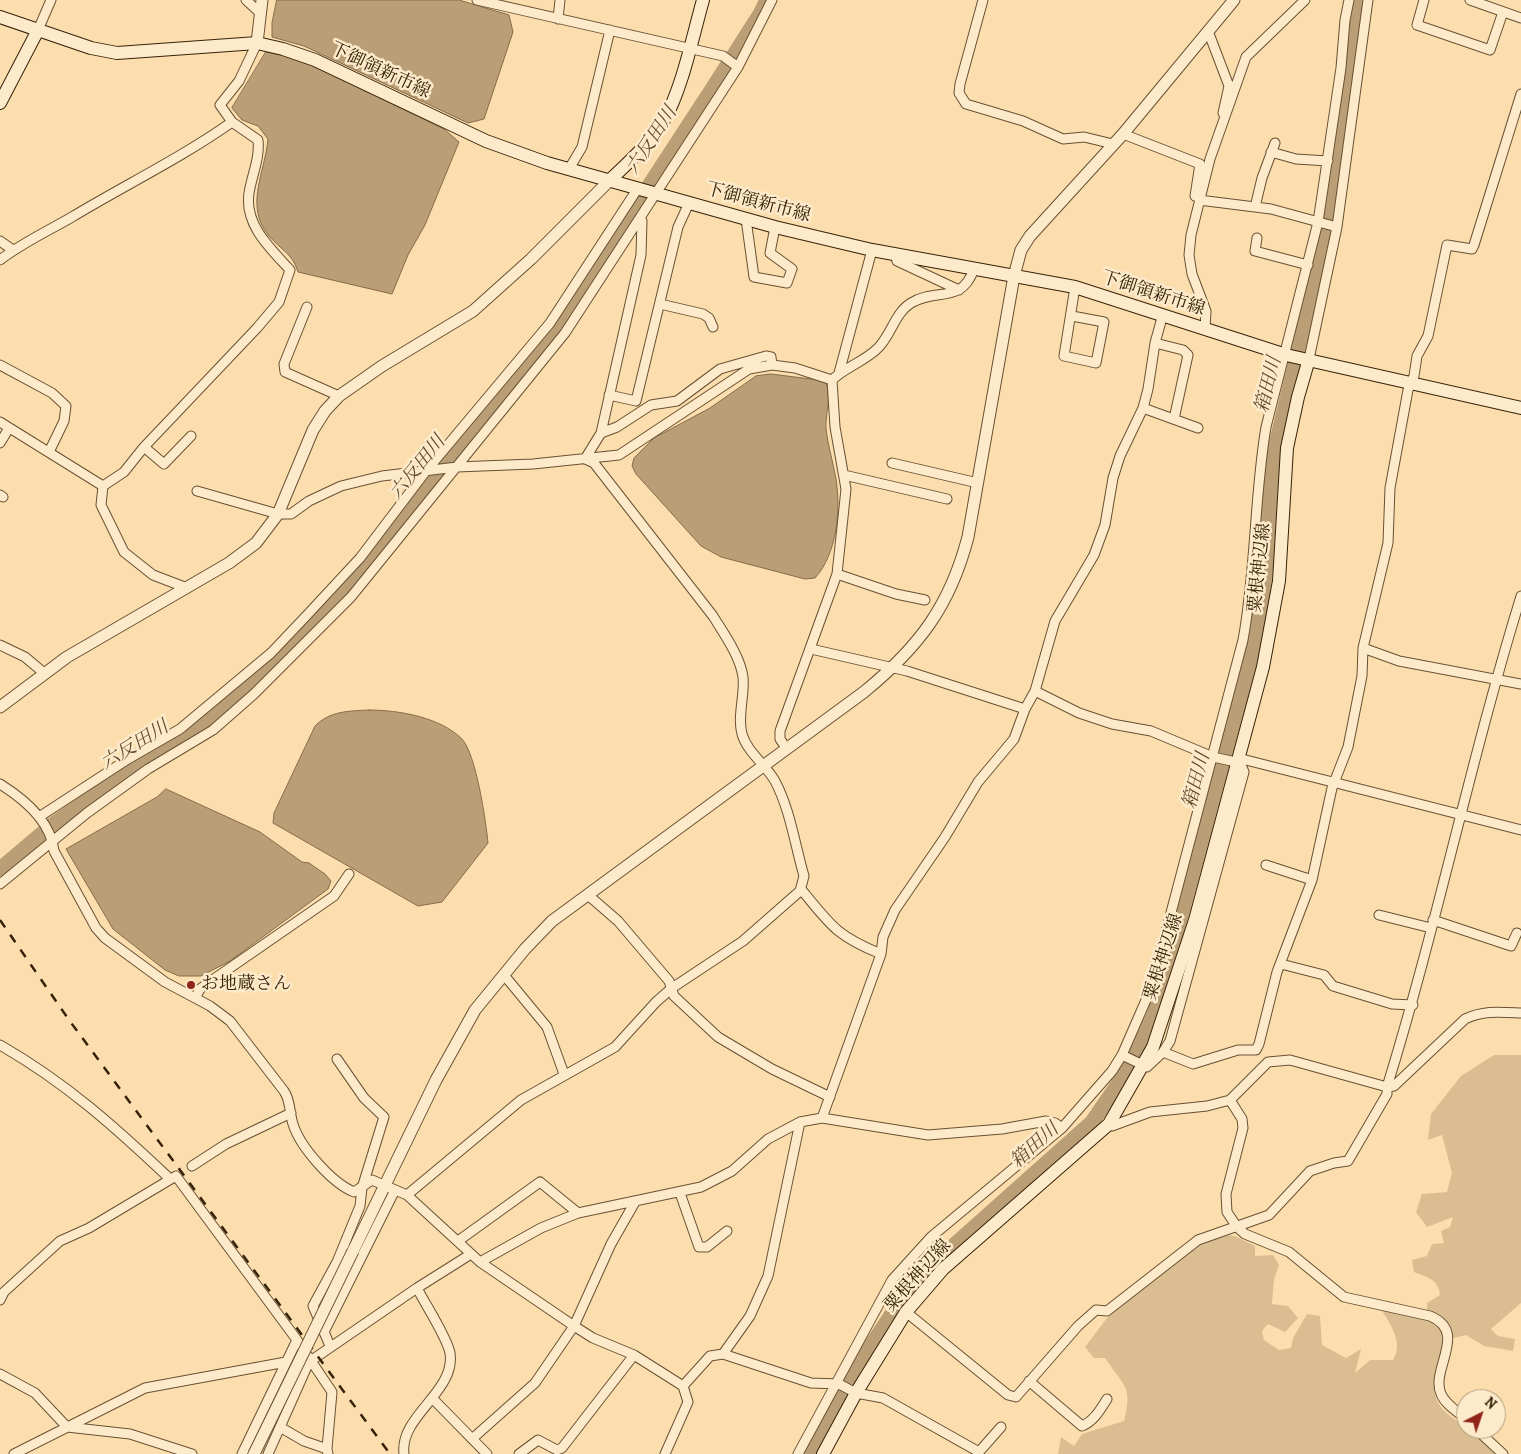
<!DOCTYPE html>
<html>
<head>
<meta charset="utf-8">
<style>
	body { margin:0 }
	#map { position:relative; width:1521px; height:1454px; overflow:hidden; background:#fcdeae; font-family:Alegreya,serif }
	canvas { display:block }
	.north { position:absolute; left:1456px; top:1389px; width:50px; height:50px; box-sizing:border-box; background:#fdeaca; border:1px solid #ad9a7c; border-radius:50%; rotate:41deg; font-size:14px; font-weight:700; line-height:20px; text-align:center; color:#362208 }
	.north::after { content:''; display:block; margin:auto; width:18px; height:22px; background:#8f2418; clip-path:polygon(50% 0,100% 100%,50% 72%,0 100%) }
</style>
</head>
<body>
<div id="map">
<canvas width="1521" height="1454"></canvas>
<div class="north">N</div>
</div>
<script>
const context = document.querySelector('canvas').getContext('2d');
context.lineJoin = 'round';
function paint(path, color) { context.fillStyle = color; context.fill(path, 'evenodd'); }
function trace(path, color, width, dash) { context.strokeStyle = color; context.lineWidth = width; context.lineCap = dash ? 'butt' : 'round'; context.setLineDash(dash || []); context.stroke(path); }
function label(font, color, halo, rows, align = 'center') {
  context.font = font + ' Alegreya,"Noto Serif JP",serif'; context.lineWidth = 5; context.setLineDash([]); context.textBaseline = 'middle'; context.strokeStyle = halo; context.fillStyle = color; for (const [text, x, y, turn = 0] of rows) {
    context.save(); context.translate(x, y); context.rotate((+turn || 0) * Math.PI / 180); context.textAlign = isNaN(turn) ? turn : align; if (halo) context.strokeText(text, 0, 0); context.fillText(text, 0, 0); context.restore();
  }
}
paint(new Path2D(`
	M1494 1055H1521V1303L1491 1329 1498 1336 1515 1339 1513 1351 1484 1346 1466 1335 1453 1338C1450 1322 1443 1314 1427 1311V1303L1440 1295C1438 1279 1427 1277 1414 1272L1412 1260 1427 1256 1432 1244 1444 1243 1441 1231 1450 1227 1453 1217 1427 1227 1416 1212 1422 1194 1447 1192 1452 1173 1442 1135 1428 1140 1431 1114 1461 1076Z
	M1225 1235 1235 1236 1255 1246V1256L1273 1255 1279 1265 1274 1279 1272 1304 1288 1306 1298 1318 1285 1332 1268 1324 1262 1331 1264 1340 1279 1350 1291 1348 1293 1338 1307 1314 1320 1316 1322 1345 1346 1358 1361 1349 1355 1373 1370 1360H1393C1404 1343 1390 1324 1381 1309 1394 1312 1421 1314 1431 1320 1467 1343 1397 1394 1466 1425V1429H1471L1495 1454H1058L1061 1437 1074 1446 1082 1434 1124 1421C1133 1385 1124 1387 1105 1358H1094L1085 1347 1110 1314 1200 1242Z`), '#dabe92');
const water = new Path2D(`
	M277 0H459L509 15 513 32 484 119 468 123 304 46 272 37V23Z
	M266 52 285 55 313 66 444 129 459 142 425 225 408 255 392 294 298 272C293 254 281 250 269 236 244 206 265 173 268 139L258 126 242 120 232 108Z
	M771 374 819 380 826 383C832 397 825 414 826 429 828 446 833 462 836 479 841 510 837 554 815 578L805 579 721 557 701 546 636 474 632 466 634 458 654 438 710 408 756 376Z
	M369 710C398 710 440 717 462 739 476 754 486 821 488 843L442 902 418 906 273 823 274 813 315 726C330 711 348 711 369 710Z
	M166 789 260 832 302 862 309 863 325 874 331 881 328 889 230 961 201 976H179L165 970 113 929 66 849 157 797Z`);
paint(water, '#b99e76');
trace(water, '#856c4a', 1);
trace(new Path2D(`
	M0 869 52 825 128 772 193 733 329 609 484 419 564 316 712 89 760 14 767 0
	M812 1454 868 1350 898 1305 935 1262 1092 1122 1129 1068 1154 1015 1256 639 1265 576 1272 461 1327 232 1357 0`), '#b99e76', 15);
const minor = new Path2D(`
	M246 0 259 12
	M477 0 723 56 738 67
	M983 0 960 84 959 93 966 104 1023 121 1063 139 1084 137 1113 144
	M1424 0 1417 25 1490 50 1503 12
	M1470 0 1521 18
	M558 19 560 0
	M38 30 51 0
	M1208 31 1229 86 1223 113
	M1123 134 1200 164 1195 196
	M1271 152 1296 159 1328 161
	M569 169 582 147 610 30
	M1199 200 1271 209 1337 227
	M1255 207 1262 178 1275 143
	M746 219 754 277 787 283 792 269 770 253 775 227
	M1257 238 1255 251 1308 265
	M0 241 13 250
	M895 254 897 261 959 290
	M0 260C22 243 48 231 72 217 125 185 181 158 232 122
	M660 304 703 314 709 318 713 327
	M307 307 284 364 285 372 339 396
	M1072 316 1104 322 1096 363 1064 356 1075 287
	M1205 330 1206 311 1192 274 1189 255 1191 235 1210 159 1246 57 1305 0
	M1155 343 1183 350 1188 355 1174 419
	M1309 359 1337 227 1368 0
	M0 365 52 393 66 406 64 421 49 452
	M839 373 872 250
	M609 395 636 401 678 227 689 203
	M1143 408 1198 428
	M0 422 103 486
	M601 433 617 427 651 405 677 401 720 369 766 356 771 357 772 365
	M0 443 9 428
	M144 447 164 464 191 436
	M585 459 601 433 641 255 642 221 640 219
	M892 463 978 483
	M844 475 947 499
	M197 491 278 514H291L309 501 341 486 382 476 457 467 533 464 619 455 749 369 772 365 795 368 832 380
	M0 495 3 497
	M837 574 896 594 925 600
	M187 588 153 575 124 552 101 505 103 486 124 472 144 447 257 328 279 302 290 270C271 249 244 225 249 193 252 174 260 159 258 140L232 122 220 105 239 81 257 43
	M0 645 25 657 44 673
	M1363 648 1399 661 1521 684
	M811 649 907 671 1025 709
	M1035 691 1079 713 1112 724 1151 731 1213 757 1236 762
	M787 749 780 739V731L837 574 846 489 835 427 832 380C845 367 866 361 879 347 892 333 895 313 911 303 937 287 961 305 974 269
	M1238 758 1521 830
	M0 784C24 799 51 821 54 851L96 928 105 938 165 982 210 1006 230 1021 284 1091C291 1101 289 1112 293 1124 300 1147 332 1183 354 1192L372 1180 407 1195 480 1262 574 1326 593 1338 634 1355 683 1386 688 1402 665 1454
	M39 817 128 759 180 729 271 653 308 614 360 558 426 471 550 323 638 188
	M1266 865 1312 880
	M0 884 87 813 148 769 213 730 254 694 351 597 565 333 738 67 772 0
	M801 889C831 926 837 936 881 954
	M588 895 618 921 669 981 674 996 718 1037 772 1069 830 1097
	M1379 915 1431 928
	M1433 920 1511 946 1517 933
	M1281 964 1324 975 1333 986 1392 1004 1413 1005
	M504 975 547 1027 564 1074
	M195 998 200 989 211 981 334 896 349 874
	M0 1045C66 1083 114 1126 169 1178
	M1163 1052 1193 1064 1238 1050H1256L1259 1044 1277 972 1312 880 1332 788 1348 747 1362 676 1363 648 1388 543 1390 488 1408 390 1414 376 1417 356 1428 336 1447 245 1472 249 1474 245 1521 94
	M1122 1055 1147 1067 1163 1052 1170 1041 1244 772 1238 758
	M1230 1100 1242 1119 1243 1128 1226 1194 1227 1212 1237 1227 1245 1234 1289 1252 1344 1297 1430 1316C1469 1332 1430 1369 1441 1394 1445 1404 1458 1412 1466 1419
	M822 1118 881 954 883 937 895 910 945 837 978 782 1014 739 1025 709 1035 691 1055 621 1094 555 1105 525 1113 478 1120 456 1143 408 1148 389 1155 343 1163 314
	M1109 1124 1112 1126 1150 1112 1207 1106 1230 1100 1268 1062 1290 1060 1387 1087 1394 1086 1465 1019C1483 1010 1501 1012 1521 1013
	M192 1166 226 1144 291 1113
	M680 1193 699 1247H707L727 1231
	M407 1195 521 1100 615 1047 656 1002 672 988 743 941 800 891 804 876C795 845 790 809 775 781 766 765 747 752 742 734 737 716 745 696 743 677 740 656 724 634 713 616L594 463 585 459
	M458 1241 540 1182 578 1213
	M480 1262 541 1228 578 1213 701 1187 732 1171 768 1139 800 1122 822 1118 928 1135 1002 1129 1046 1121 1055 1123 1062 1128
	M0 1300 4 1292 60 1241 89 1228 176 1176 297 1340 332 1392 327 1449 328 1454
	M906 1312 1008 1395 1016 1397 1078 1326 1096 1310 1107 1311 1198 1240 1269 1215 1310 1171 1334 1163 1348 1161 1387 1094V1087C1437 925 1471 758 1521 596
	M324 1332 395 1190
	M330 1346 313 1306 337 1262 360 1206 362 1188 384 1117 364 1098 337 1059
	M723 1354 750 1316 768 1276 800 1122
	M0 1374 35 1393 67 1427 130 1434 192 1454
	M1029 1381 1082 1426C1094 1421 1100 1410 1107 1399
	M683 1386 710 1356 723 1354 811 1383 839 1384 856 1393 883 1398 979 1452 1001 1427
	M433 1399 487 1454
	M280 1427 304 1441 327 1449
	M1476 1429 1503 1454
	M472 1439 535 1383 574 1326 611 1244 635 1202
	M14 1454 145 1388 286 1362
	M242 1454 297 1340
	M268 1454 309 1362 417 1288 471 1254
	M404 1454C399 1416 456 1392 450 1353 447 1337 425 1304 417 1288
	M519 1454 538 1440 557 1450 562 1448 634 1355
	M798 1454 892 1280 931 1237 1062 1128 1112 1071 1122 1055 1146 1000 1163 943 1243 640C1256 570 1254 498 1266 427L1318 222 1341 68 1345 20 1349 0`);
const tertiary = new Path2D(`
	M257 43 262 0
	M0 707 67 657 229 563 256 543 278 514 313 430 325 411 339 396 382 366 473 311 531 259 610 180
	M353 1251 436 1080 475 1010 525 949 552 921 864 692C919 647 950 606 968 537L1014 276 1021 250 1030 236 1123 134 1234 0`);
const secondary = new Path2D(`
	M0 17 91 48 117 53 257 43 283 49 315 60 486 141 547 163 775 227 872 250 1075 287 1286 355 1521 408
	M0 103 38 30
	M610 180C630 161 650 143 664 120 682 90 693 35 703 0
	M823 1454 856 1393 906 1312 943 1269 1109 1124 1153 1047 1195 920 1263 667 1279 581 1287 448 1298 397 1309 359`);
trace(minor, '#685132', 11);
trace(tertiary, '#685132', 13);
trace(secondary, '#362208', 14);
trace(minor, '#fdeaca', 9);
trace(tertiary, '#fdeaca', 11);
trace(secondary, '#fdeaca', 12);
trace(new Path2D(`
	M0 920 69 1020 390 1454`), '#362208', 2.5, [9, 9]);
const tertiaryBridge = new Path2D(`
	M254 1454 353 1251`);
trace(tertiaryBridge, '#685132', 13, []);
trace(tertiaryBridge, '#fdeaca', 11);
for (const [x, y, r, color] of [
	[191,985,5,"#8f2418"]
]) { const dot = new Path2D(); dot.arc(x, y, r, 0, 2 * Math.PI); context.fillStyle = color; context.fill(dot); trace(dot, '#fdeaca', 2); }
label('18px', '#362208', '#fdeaca', [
	["下御領新市線",380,71,25],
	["下御領新市線",758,203,15],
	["下御領新市線",1153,294,18],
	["粟根神辺線",1260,568,-84],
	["粟根神辺線",1164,957,-72],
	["粟根神辺線",918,1276,-48]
]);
label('18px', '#362208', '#fdeaca', [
	["お地蔵さん",201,985]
], 'left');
label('italic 19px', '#644d2e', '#fdeaca', [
	["六反田川",652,141,-57],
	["箱田川",1269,385,-76],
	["六反田川",418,468,-51],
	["六反田川",135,746,-32],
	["箱田川",1197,781,-75],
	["箱田川",1035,1146,-42]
]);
</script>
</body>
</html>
